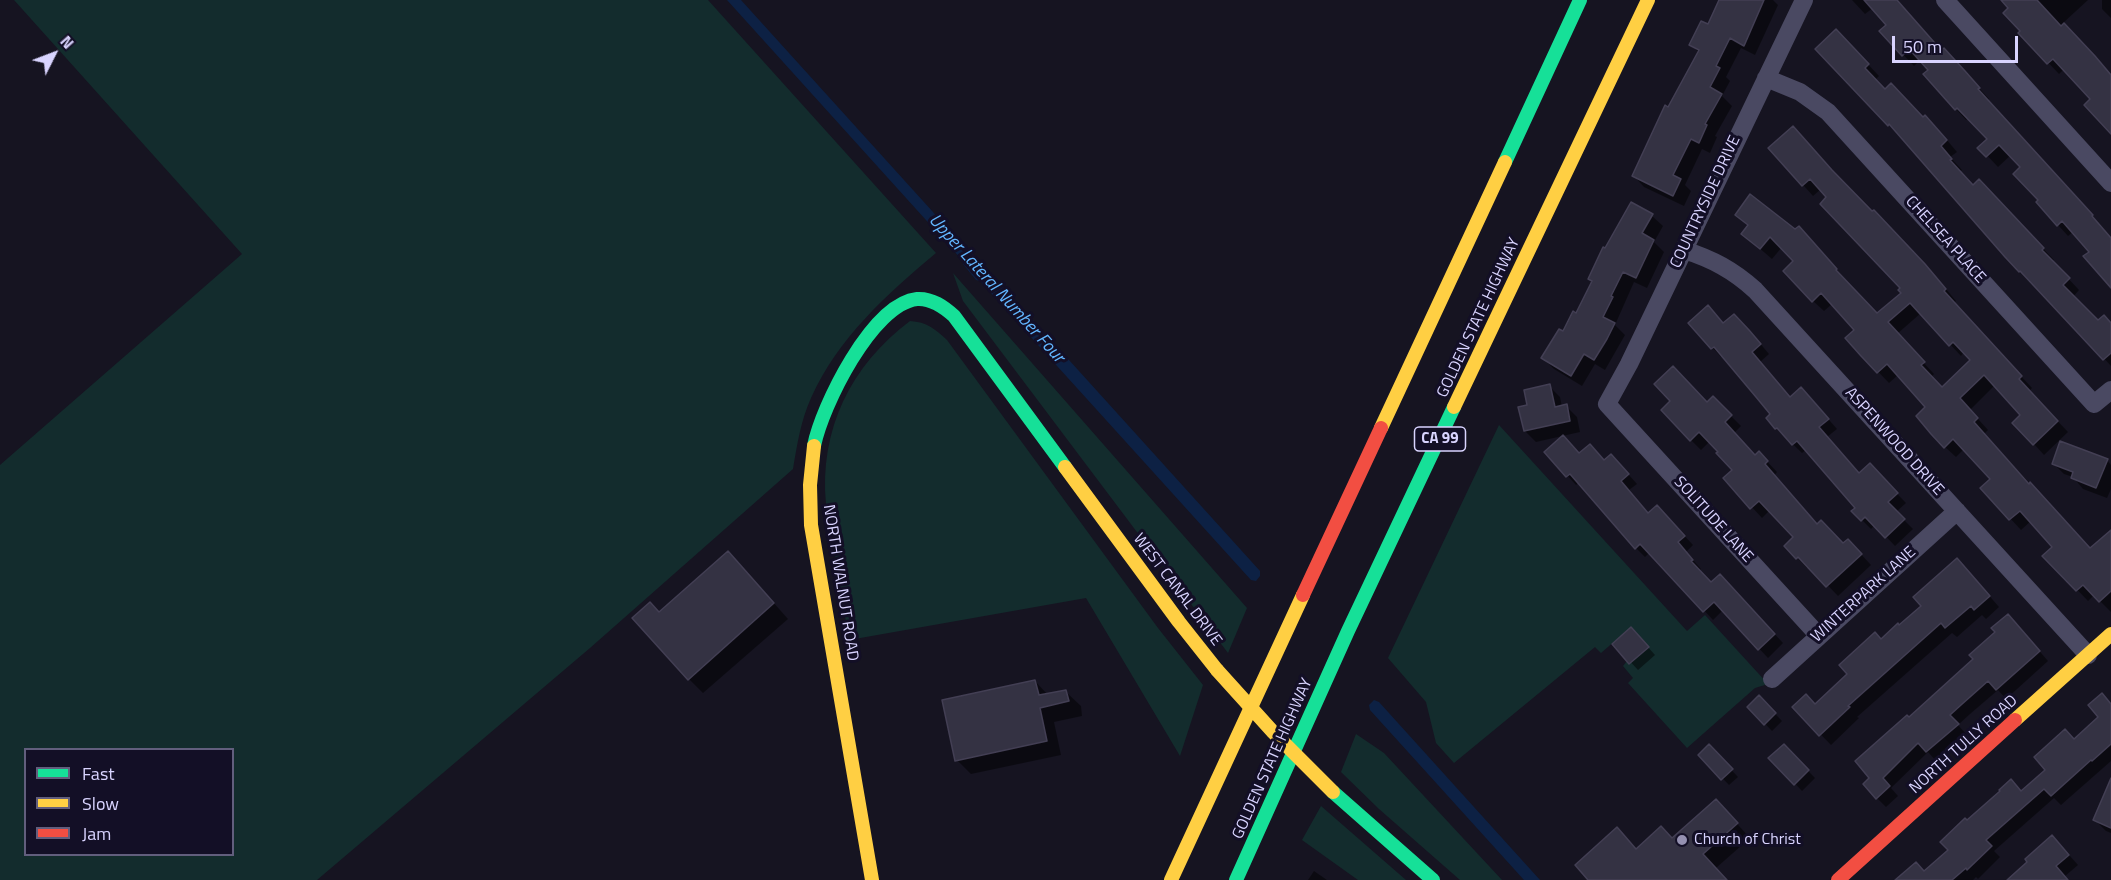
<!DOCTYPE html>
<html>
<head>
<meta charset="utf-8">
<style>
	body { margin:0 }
	#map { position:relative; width:2111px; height:880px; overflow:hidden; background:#161421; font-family:"Titillium Web",sans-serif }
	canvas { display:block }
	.legend { position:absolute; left:24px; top:748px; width:210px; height:108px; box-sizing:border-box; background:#130f26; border:2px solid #625e7d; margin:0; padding:8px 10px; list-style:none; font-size:18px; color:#d9d4ff }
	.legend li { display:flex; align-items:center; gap:12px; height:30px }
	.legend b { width:30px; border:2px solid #625e7d }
	.north { position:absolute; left:24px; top:24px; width:60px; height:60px; -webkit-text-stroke:4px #130f26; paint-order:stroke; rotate:48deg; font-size:16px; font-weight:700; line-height:24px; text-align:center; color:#d9d4ff }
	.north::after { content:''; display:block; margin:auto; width:21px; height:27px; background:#d9d4ff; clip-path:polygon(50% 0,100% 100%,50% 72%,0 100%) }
	.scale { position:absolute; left:1892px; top:36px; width:126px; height:27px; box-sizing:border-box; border:3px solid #d9d4ff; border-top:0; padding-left:8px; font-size:18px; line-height:21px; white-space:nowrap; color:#d9d4ff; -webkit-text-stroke:4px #130f26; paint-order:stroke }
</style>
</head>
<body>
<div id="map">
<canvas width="2111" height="880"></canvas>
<ul class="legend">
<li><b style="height:8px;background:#16e098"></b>Fast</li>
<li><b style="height:8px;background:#ffcf43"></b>Slow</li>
<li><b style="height:8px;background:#f24e42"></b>Jam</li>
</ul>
<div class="north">N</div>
<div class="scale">50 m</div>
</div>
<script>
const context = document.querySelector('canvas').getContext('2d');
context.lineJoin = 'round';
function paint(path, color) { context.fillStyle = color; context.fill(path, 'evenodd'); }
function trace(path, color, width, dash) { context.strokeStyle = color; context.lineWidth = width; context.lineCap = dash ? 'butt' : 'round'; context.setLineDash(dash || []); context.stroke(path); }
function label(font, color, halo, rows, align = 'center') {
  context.font = font + ' "Titillium Web",sans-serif'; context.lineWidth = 6; context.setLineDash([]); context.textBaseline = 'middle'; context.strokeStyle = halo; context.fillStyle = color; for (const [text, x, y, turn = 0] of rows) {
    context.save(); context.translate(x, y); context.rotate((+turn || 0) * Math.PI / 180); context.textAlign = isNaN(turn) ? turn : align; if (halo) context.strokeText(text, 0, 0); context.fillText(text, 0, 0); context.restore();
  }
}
paint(new Path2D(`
	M14 0H708L936 253C887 294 838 338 811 398 801 420 797 445 793 469L590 648 317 880H0V465L242 254ZM26 750H232V854H26Z
	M953 273 1247 608 1228 653 963 301Z
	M910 321C927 322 935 329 947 340L1158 628 1203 685 1180 756 1086 598 849 640C844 610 839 579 834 549 831 534 827 519 826 504 819 430 851 365 910 321Z
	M1499 425 1687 631 1705 615 1768 684 1755 688 1687 748 1628 683 1633 678 1623 666 1627 661 1630 663 1649 647 1631 627 1601 653 1595 647 1454 763 1436 743 1426 702 1388 658Z
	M1356 734 1384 753 1502 880H1460L1379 809 1341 772Z
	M1321 806 1406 880H1358L1302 840Z`), '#132c2d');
paint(new Path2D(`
	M727 0H741L971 254 974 255 1260 571V576L1256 581 1251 580 980 281 976 280 963 264V261Z
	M1374 700 1379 702 1540 880H1524L1370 710 1369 705Z`), '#0d2144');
paint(new Path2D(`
	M1721 0H1773L1778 5 1755 55 1741 48 1726 77 1730 81 1722 96 1732 106 1715 136 1717 137 1710 153 1702 149 1685 185 1691 191 1684 206 1644 187 1634 176 1699 53 1691 44 1708 26Z
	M1852 0H1897L1942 51 1955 61 1989 99 1988 101 2069 188 2111 237V286L2091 252 2073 232 2068 236 2058 225 2040 201 2022 167 2011 155 1998 167 1980 148 1989 139 1969 118 1966 120 1956 109 1920 60 1914 66 1881 31 1888 25 1873 8 1865 14Z
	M2003 0H2088L2063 23 2111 76V132L2092 99 2064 69 2059 74 2020 33 2022 31 2010 8Z
	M2102 0H2111V18L2102 9Z
	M1847 42 1879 76 1875 80 1885 91 1936 127 1957 152 1950 157 1962 170 1959 172 1973 187 1989 192 2054 260 2052 261 2079 290 2073 297 2098 322 2111 324V366L1900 135 1817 49Z
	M1770 148 1843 183 1936 277 1956 301 1953 303 2032 388 2029 391 2068 432 2044 455 2034 444 2022 415 1995 385 1970 410 1988 430 1984 434 2091 549 2111 532V612L2094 595 2088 601 2045 556 2054 547 2031 521 2021 530 1982 488 1992 479 1964 449 1956 457 1945 447 1928 407 1898 375 1889 383 1862 355 1856 330 1832 304 1824 311 1813 301 1795 261 1782 247 1772 259 1743 234 1749 227 1737 215 1795 231 1809 239 1877 315 1903 293 1902 288 1829 197 1821 189 1813 196ZM1921 313 1961 356 1964 352 1972 360 1942 389 1931 377 1934 374 1897 334Z
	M1631 204 1652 216 1663 226 1654 242 1664 252 1647 288 1634 282 1615 325 1625 335 1605 370 1595 364 1582 386 1554 369 1543 358 1576 315 1593 282 1589 279Z
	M1690 323 1724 325 1758 341 1769 354 1760 362 1790 399 1810 398 1837 429 1827 437 1860 475H1879L1906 503 1896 512 1913 529 1895 546 1875 525 1871 529 1853 511 1857 508 1806 450 1802 453 1776 428 1772 415 1723 356 1721 357Z
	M1549 386 1560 397 1562 407 1566 406 1577 417 1580 432 1536 442 1525 431Z
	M1713 398 1741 426 1734 433 1756 457 1759 453 1777 472 1774 476 1818 526 1843 545 1858 551 1871 565 1838 596 1809 566 1807 568 1786 546 1795 537 1770 510 1762 518 1725 478 1734 470 1720 452 1710 441 1701 450 1691 440 1707 404Z
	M1546 452 1580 455 1620 465 1637 484 1629 490 1649 515 1666 516 1693 545 1686 552 1701 569 1699 571 1712 584 1729 585 1783 643 1768 658 1723 610 1713 620 1650 552 1645 557 1636 548 1580 482 1576 485Z
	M2107 460 2111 465V489L2107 498 2083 489 2073 477 2064 474 2053 463Z
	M742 567 788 619 703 693 689 679 659 613Z
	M1967 570 1999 607 1986 619 1982 615 1957 637 1952 633 1857 717 1859 718 1831 745 1794 707 1815 706 1882 640Z
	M2017 625 2048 661 2006 699 1998 690 1970 714 1958 725 1967 735 1936 761 1928 752 1891 788 1898 796 1886 807 1877 798 1871 778 1909 719Z
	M1638 636 1655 655 1638 670 1614 644Z
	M1035 681 1048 695 1066 692 1081 706 1082 716 1054 722 1061 755 971 774 957 760Z
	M1759 697 1782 721 1772 731 1749 707Z
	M2111 702V761L2061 805 2054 798 1994 851 2000 857 1978 879 1976 877 1973 880H1897L1925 873 1950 850 1967 822 2022 793 2048 770 2075 740 2100 717Z
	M1709 746 1738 777 1729 785 1700 755Z
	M1784 746 1815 778 1802 791 1771 758Z
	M2111 792V833L2106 831 2095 820Z
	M1729 815 1750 838 1716 868 1726 880H1590L1637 850 1672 840Z
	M2062 847 2078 865 2064 877 2067 880H2010Z
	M1314 871 1327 880H1308Z`), '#0007');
const building = new Path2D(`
	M1719 0H1764L1744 46 1730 38 1716 66 1720 68 1710 87 1722 94 1705 124 1707 125 1699 143 1691 139 1673 175 1681 179 1673 196 1632 176 1665 105 1668 107 1699 50 1689 45 1701 21 1708 24Z
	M1864 0H1897L1941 50 1944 48 1965 71 1980 88 1978 89 2093 215 2092 216 2111 238V288L2083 256 2089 252 2062 221 2057 226 2036 202 2038 200 2013 174 2020 167 1999 145 1986 157 1977 148 1987 139 1957 108 1955 110 1923 74 1928 70 1909 49 1902 56 1879 31 1886 25Z
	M2001 0H2037L2061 26 2064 23 2095 56 2111 75V134L2084 105 2090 99 2053 59 2047 64 2018 33 2020 31 2003 13 2008 8Z
	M1836 29 1869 64 1865 68 1885 89 1891 83 1923 117 1925 115 1947 140 1941 146 1952 159 1950 160 1973 185 1979 179 2044 248 2042 250 2070 278 2063 285 2098 320 2104 315 2111 323V353L2103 360 2020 271 2019 272 2005 257 1889 124 1888 126 1815 49Z
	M1793 126 1832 170 1872 211 1874 210 1925 264 1946 289 1944 291 2022 376 2019 379 2058 421 2033 445 2012 423 2020 415 1984 375 1960 398 1978 418 1974 422 2029 484 2030 482 2090 548 2111 530V591L2099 602 2083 585 2076 591 2042 556 2052 547 2020 511 2009 520 1980 488 1990 479 1953 439 1944 448 1931 434 1916 416 1925 407 1887 364 1877 373 1861 356 1845 338 1854 330 1821 293 1812 302 1783 271 1793 261 1770 237 1760 249 1741 234 1748 225 1735 215 1750 194 1795 229 1799 226 1837 269 1836 270 1877 313 1901 293 1898 290 1900 288 1820 204 1826 197 1810 179 1802 186 1768 148ZM1910 303 1949 346 1953 342 1970 360 1942 387 1921 365 1925 362 1888 322Z
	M1631 202 1653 214 1642 233 1654 240 1636 278 1623 272 1611 296 1613 297 1603 317 1615 323 1607 339 1594 360 1584 354 1571 376 1541 358 1559 329 1563 331 1573 311 1576 313 1592 281 1588 279 1603 247 1605 248Z
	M1708 305 1723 323 1734 314 1749 330 1761 344 1752 352 1790 397 1801 387 1829 419 1819 427 1859 473 1870 463 1898 493 1888 502 1905 519 1885 538 1865 517 1861 521 1851 511 1855 508 1797 441 1792 445 1777 428 1775 429 1766 418 1770 414 1756 397 1714 347 1711 349 1688 323Z
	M1673 366 1707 402 1713 396 1732 415 1725 422 1755 455 1759 451 1768 461 1765 464 1817 524 1821 520 1843 543 1848 539 1862 554 1826 587 1798 557 1796 559 1784 546 1793 537 1759 501 1750 509 1723 478 1732 470 1716 453 1718 452 1699 432 1690 441 1661 410 1670 401 1654 384Z
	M1550 384 1555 407 1567 404 1570 421 1524 431 1518 407 1527 405 1524 390Z
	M1563 435 1579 453 1590 444 1604 460 1611 454 1629 474 1621 481 1648 513 1657 505 1685 536 1678 542 1693 560 1691 561 1711 582 1720 574 1775 634 1758 650 1714 602 1703 612 1640 544 1635 549 1570 474 1566 477 1544 452Z
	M2060 441 2108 459 2096 488 2071 478 2073 472 2052 464Z
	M728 551 774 603 688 680 632 618 650 602 659 612Z
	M1957 558 1990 596 1974 610 1971 606 1945 628 1941 623 1848 706 1850 707 1819 736 1792 707 1806 694 1815 704 1847 674 1839 665 1875 632 1881 639 1898 623 1899 625 1921 606 1913 597Z
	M2008 614 2040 651 1996 690 1988 681 1961 705 1950 715 1959 724 1926 752 1918 743 1883 778 1890 786 1876 799 1863 784 1869 778 1855 761 1907 715 1909 717 1973 659 1969 655 1995 632 1991 628Z
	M1631 627 1649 647 1629 664 1612 644Z
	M1035 680 1039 695 1066 690 1069 701 1040 708 1047 741 955 761 942 700Z
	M2102 693 2111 704V744L2092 761 2091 760 2051 796 2044 789 1986 840 1992 846 1967 870 1966 868 1952 880H1895L1916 862 1924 871 1948 850 1940 842 1965 818 1967 820 2000 791 1999 790 2011 779 2021 791 2045 770 2034 757 2065 729 2074 739 2098 717 2088 705Z
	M1759 695 1776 713 1764 725 1747 707Z
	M1709 744 1733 769 1721 780 1698 755Z
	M1784 744 1809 770 1794 785 1768 758Z
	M2111 778V828L2093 820Z
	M1716 799 1738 823 1703 854 1727 880H1588L1575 865 1617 827 1636 849 1661 826 1672 838Z
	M2052 835 2069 855 2056 866 2068 880H2007L2027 862 2025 859Z`);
paint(building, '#343243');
trace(building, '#433f54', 1.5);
trace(new Path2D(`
	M1804 0 1629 364 1607 404 1819 636
	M1945 0 2111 183
	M1766 78 1800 92 1828 112 2094 404 2111 390
	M1684 250C1712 259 1733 270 1755 290L2088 655
	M1772 679 1957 511`), '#4a4962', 18);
trace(new Path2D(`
	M1505 162 1580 0
	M814 446C822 406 872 304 917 299 932 298 944 307 954 316L1065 467
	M1333 792 1433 880
	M1236 880 1348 631 1454 407`), '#16e098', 14);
trace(new Path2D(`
	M1454 407 1648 0
	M1381 428 1505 162
	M814 446 810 485 811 525 872 880
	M1065 467 1179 622 1217 670
	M2015 720 2111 634
	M1171 880 1303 595`), '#ffcf43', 14);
trace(new Path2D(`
	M1303 595 1381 428
	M1838 880 2015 720`), '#f24e42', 14);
trace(new Path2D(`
	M1217 670 1273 732 1333 792`), '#ffcf43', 14);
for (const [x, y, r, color] of [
	[1682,840,6,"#9591b1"]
]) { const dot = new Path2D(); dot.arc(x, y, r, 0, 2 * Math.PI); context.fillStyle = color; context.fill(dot); trace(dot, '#130f26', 2); }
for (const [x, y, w] of [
	[1440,439,51]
]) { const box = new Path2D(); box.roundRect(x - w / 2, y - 12, w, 24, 4.5); context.fillStyle = '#130f26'; context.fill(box); trace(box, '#d9d4ff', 1.5); }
label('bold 15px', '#d9d4ff', null, [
	["CA 99",1440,439]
]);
label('16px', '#d9d4ff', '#130f26', [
	["COUNTRYSIDE DRIVE",1706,202,-65],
	["CHELSEA PLACE",1945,240,48],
	["GOLDEN STATE HIGHWAY",1479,318,-65],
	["ASPENWOOD DRIVE",1894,442,48],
	["SOLITUDE LANE",1713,520,48],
	["NORTH WALNUT ROAD",840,583,81],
	["WEST CANAL DRIVE",1177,590,53],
	["WINTERPARK LANE",1864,595,-42],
	["NORTH TULLY ROAD",1964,745,-42],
	["GOLDEN STATE HIGHWAY",1273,759,-66]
]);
label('16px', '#d9d4ff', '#130f26', [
	["Church of Christ",1694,840]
], 'left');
label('italic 18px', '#62b6ff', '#130f26', [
	["Upper Lateral Number Four",996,289,48]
]);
</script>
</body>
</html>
